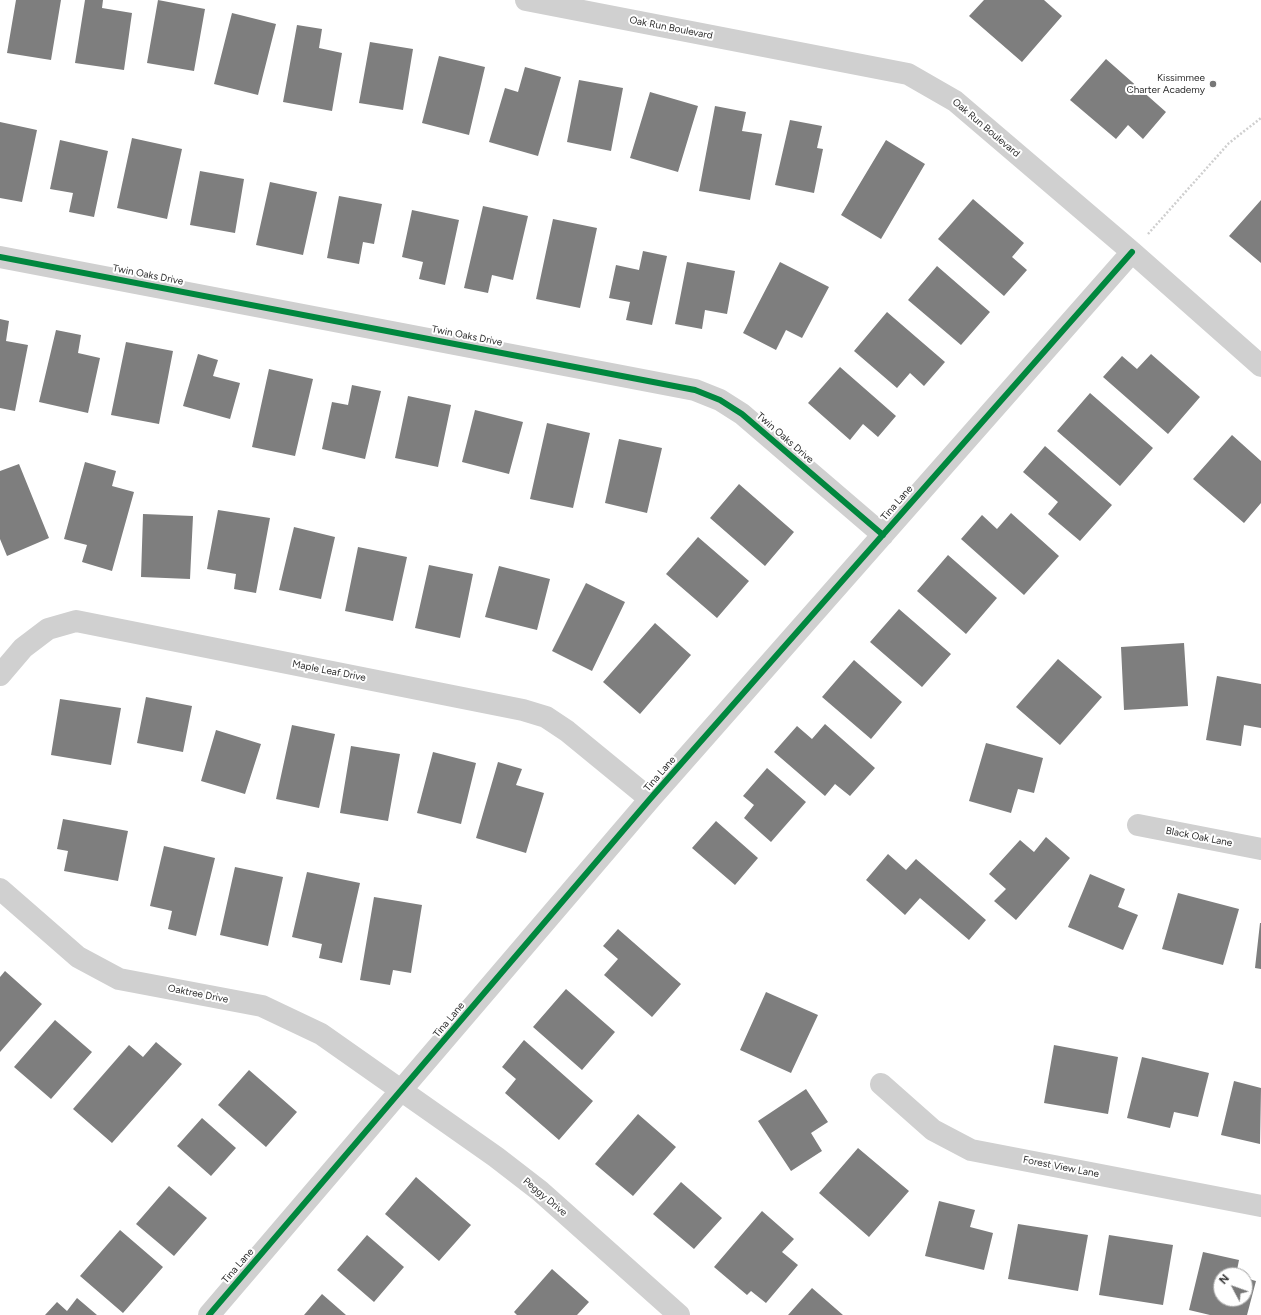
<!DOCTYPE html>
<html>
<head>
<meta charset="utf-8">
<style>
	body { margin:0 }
	#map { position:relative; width:1261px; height:1315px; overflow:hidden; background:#fff; font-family:Figtree,sans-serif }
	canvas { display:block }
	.north { position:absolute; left:1213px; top:1267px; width:40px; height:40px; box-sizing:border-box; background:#fff; border:1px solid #ababab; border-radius:50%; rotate:311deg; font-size:11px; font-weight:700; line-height:16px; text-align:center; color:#2e2e2e }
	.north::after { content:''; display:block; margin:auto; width:14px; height:18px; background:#777; clip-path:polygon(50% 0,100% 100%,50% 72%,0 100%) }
</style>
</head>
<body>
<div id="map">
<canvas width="1261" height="1315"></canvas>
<div class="north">N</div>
</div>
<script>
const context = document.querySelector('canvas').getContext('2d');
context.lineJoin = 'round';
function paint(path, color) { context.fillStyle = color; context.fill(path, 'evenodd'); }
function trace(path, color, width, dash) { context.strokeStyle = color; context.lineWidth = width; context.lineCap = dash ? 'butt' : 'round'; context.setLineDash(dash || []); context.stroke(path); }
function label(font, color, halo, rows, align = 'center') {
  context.font = font + ' Figtree,sans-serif'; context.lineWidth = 4; context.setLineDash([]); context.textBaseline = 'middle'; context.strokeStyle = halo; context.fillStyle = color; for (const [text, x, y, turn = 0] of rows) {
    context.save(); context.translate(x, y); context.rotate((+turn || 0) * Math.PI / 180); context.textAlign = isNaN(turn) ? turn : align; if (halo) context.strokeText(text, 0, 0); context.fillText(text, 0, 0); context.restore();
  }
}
paint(new Path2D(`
	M16 0H61L51 60 7 53Z
	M85 0H103L102 8 132 13 124 70 75 63Z
	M158 0 205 9 194 71 147 63Z
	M984 0H1044L1062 16 1022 62 969 16Z
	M232 13 276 24 258 95 214 84Z
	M297 25 322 29 319 48 342 53 332 111 283 102Z
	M370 42 413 49 403 110 359 103Z
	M439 56 485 67 469 135 422 123Z
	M1106 59 1166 112 1143 139 1128 125 1116 139 1070 100Z
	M525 67 561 77 538 156 489 142 505 88 518 92Z
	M579 80 623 88 611 151 567 142Z
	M650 92 698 106 678 172 630 158Z
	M715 106 746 112 742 131 762 134 750 200 699 191Z
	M790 120 822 126 817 148 823 149 814 193 775 185Z
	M0 122 37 130 22 202 0 198Z
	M132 138 182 149 167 219 117 208Z
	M60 140 108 151 94 217 69 212 73 193 50 189Z
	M886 140 925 164 881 239 841 215Z
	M200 171 244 179 235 233 190 225Z
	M270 182 317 192 303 255 256 245Z
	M339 196 382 204 374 244 363 242 359 264 327 258Z
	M973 199 1024 243 1012 257 1027 270 1004 296 938 239Z
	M1261 200V263L1229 236Z
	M483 206 528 216 513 280 492 275 488 293 464 288Z
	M412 210 459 220 445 285 419 279 423 262 402 257Z
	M553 219 597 228 580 308 536 299Z
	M643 251 667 256 652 325 626 320 630 302 609 298 616 265 639 270Z
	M687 262 735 271 727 314 705 310 702 329 675 324Z
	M780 262 829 287 802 338 786 330 776 350 743 333Z
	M937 266 990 312 961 345 908 300Z
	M887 312 945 362 924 386 910 373 897 388 854 351Z
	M0 319 9 321 6 341 28 345 15 411 0 408Z
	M56 330 81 335 78 353 100 358 88 413 39 402Z
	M126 342 173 351 159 424 111 415Z
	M198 354 218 360 213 376 240 383 230 419 183 406Z
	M1151 354 1200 397 1168 434 1103 377 1122 356 1137 369Z
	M840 367 896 416 878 437 863 424 850 440 808 403Z
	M269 369 313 379 295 456 252 447Z
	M352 385 381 391 365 459 322 449 332 402 348 405Z
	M1090 393 1153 448 1120 486 1057 431Z
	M408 396 451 405 438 467 395 458Z
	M475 410 523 422 509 474 462 462Z
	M547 423 590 433 573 508 530 499Z
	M1232 435 1261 461V503L1244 523 1193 479Z
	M619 439 662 448 647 513 605 503Z
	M1045 446 1112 505 1080 541 1048 514 1058 502 1023 472Z
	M85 462 116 471 112 486 134 492 112 571 82 562 87 545 64 539Z
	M19 464 49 538 7 556 0 539V471Z
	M739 484 794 532 765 566 710 518Z
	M218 510 270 518 256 593 234 589 236 574 207 569Z
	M1011 513 1059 556 1024 595 961 539 982 515 997 529Z
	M143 514 193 516 190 579 141 577Z
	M294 527 335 537 321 599 279 590Z
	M698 537 749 581 717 618 666 574Z
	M358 547 407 557 393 621 345 611Z
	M948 555 997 598 966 634 917 591Z
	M429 565 473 574 460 638 415 628Z
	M499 566 550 579 537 630 485 617Z
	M586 583 625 602 592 671 552 651Z
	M899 609 951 654 922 687 870 642Z
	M655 623 691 655 640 714 603 682Z
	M1184 643 1188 706 1124 710 1121 647Z
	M1058 659 1102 697 1060 745 1016 707Z
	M854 660 902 702 871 739 822 697Z
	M1217 676 1261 684V728L1244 725 1241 746 1206 740Z
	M146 697 192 706 183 752 137 743Z
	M60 699 121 708 111 765 51 755Z
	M825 724 875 768 850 796 835 784 825 796 774 752 797 726 812 739Z
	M292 725 335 734 319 808 276 799Z
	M216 730 261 744 245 794 201 781Z
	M986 743 1043 758 1034 793 1018 789 1011 813 969 801Z
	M351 746 400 754 388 821 340 813Z
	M433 752 476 763 461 824 417 813Z
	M498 762 522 769 516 785 544 793 526 853 476 838Z
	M767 768 806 802 771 842 744 818 754 805 743 796Z
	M63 819 128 831 118 881 64 871 68 851 57 849Z
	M716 821 758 858 735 885 692 848Z
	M1046 837 1070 858 1016 920 994 901 1006 889 989 874 1020 840 1034 852Z
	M164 846 215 858 196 936 168 929 172 911 150 906Z
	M888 854 906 870 916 859 986 920 969 940 920 898 905 915 866 880Z
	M235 867 283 877 268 946 220 935Z
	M307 872 360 883 342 963 319 958 322 944 292 937Z
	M1090 874 1125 889 1118 907 1138 915 1123 950 1068 927Z
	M1178 893 1239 909 1223 965 1162 949Z
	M374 897 422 905 411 973 393 970 390 985 360 980Z
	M1260 923H1261V969L1255 968Z
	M618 929 681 984 652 1017 604 975 618 959 603 946Z
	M5 971 42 1004 0 1052V977Z
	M566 989 615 1032 582 1070 533 1027Z
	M766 992 818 1015 791 1073 740 1050Z
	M55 1020 92 1052 51 1099 14 1067Z
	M524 1040 593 1101 559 1140 505 1093 516 1079 502 1067Z
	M156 1042 182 1064 112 1143 73 1109 129 1045 143 1057Z
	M1054 1045 1118 1057 1108 1114 1044 1103Z
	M1142 1057 1209 1073 1198 1117 1174 1112 1170 1128 1127 1118Z
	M249 1070 297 1112 266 1147 218 1105Z
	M1234 1081 1261 1088 1260 1144 1221 1135Z
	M806 1089 828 1122 811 1133 822 1151 791 1171 758 1121Z
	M638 1114 676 1147 633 1196 595 1164Z
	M202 1118 236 1148 211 1176 177 1146Z
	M858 1148 909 1191 869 1237 819 1193Z
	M416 1177 471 1225 439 1261 385 1214Z
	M681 1182 722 1218 694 1249 653 1214Z
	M169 1186 207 1218 174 1256 136 1224Z
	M939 1201 975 1210 970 1227 993 1233 984 1270 925 1256Z
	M762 1211 794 1239 782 1252 798 1265 766 1303 751 1291 747 1295 714 1267Z
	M1018 1224 1088 1235 1078 1291 1008 1279Z
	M120 1230 163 1267 123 1313 80 1276Z
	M367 1235 404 1267 374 1302 337 1270Z
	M1109 1235 1173 1245 1163 1305 1099 1295Z
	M1203 1252 1239 1260 1236 1275H1221V1299H1245V1278L1256 1281 1247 1315H1210L1189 1310Z
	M552 1269 589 1302 577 1315H517L514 1312Z
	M812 1288 843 1315H788Z
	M322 1294 346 1315H304Z
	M77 1298 97 1315H45L57 1302 67 1311Z`), '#7e7e7e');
trace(new Path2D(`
	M1148 234 1229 143 1261 118`), '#cfcfcf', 2.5, [2, 2]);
trace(new Path2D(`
	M526 0 908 74 955 101 1132 252 1261 366
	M0 257 695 390 720 400 742 414 883 535
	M0 675 23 648 48 629 76 621 523 710 546 717 567 731 650 799
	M1138 825 1261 849
	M0 889 78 957 119 979 262 1006 321 1034 496 1157 540 1191 679 1315
	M881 1084 933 1130 971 1150 1261 1206
	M209 1315 650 799 1132 252`), '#d0d0d0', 22);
trace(new Path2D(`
	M0 257 695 390 720 400 742 414 883 535
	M209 1315 650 799 1132 252`), '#00873e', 6);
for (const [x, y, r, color] of [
	[1213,84,4,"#777"]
]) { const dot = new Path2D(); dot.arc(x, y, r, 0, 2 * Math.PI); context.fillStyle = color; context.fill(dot); trace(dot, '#fff', 1.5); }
label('10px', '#2e2e2e', '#fff', [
	["Oak Run Boulevard",671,28,11],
	["Oak Run Boulevard",986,128,40],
	["Twin Oaks Drive",148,275,11],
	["Twin Oaks Drive",467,336,11],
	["Twin Oaks Drive",785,438,41],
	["Tina Lane",897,503,-49],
	["Maple Leaf Drive",329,671,11],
	["Tina Lane",660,774,-49],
	["Black Oak Lane",1199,837,11],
	["Oaktree Drive",198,994,11],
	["Tina Lane",449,1020,-50],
	["Forest View Lane",1061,1167,11],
	["Peggy Drive",545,1197,40],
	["Tina Lane",238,1266,-49]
]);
label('10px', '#2e2e2e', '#fff', [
	["Kissimmee",1205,78],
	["Charter Academy",1205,90]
], 'right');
</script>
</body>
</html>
